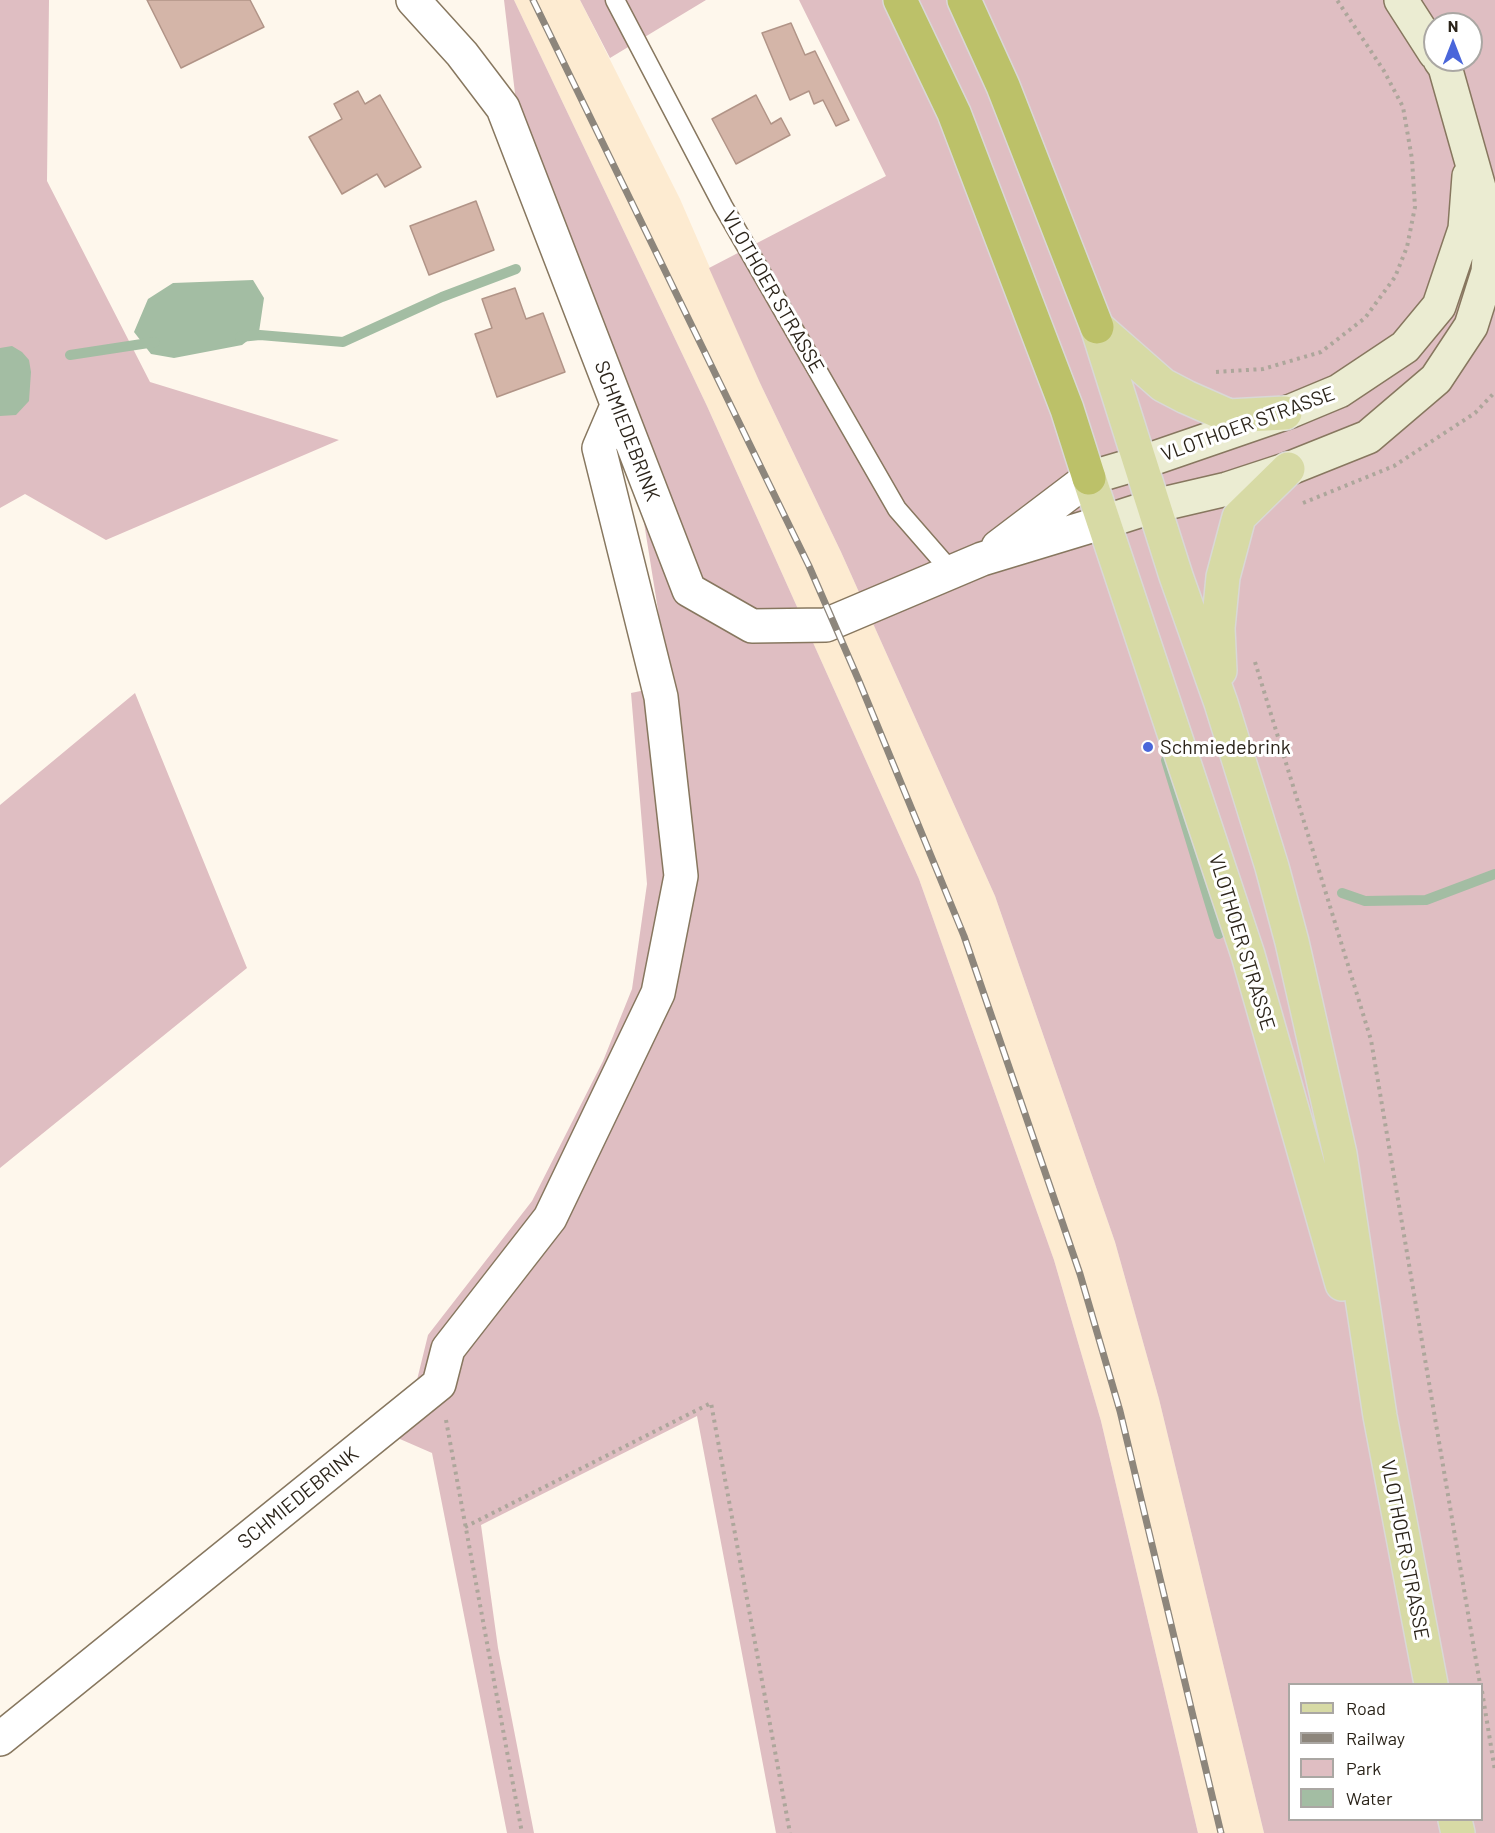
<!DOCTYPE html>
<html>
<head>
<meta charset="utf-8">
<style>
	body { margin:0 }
	#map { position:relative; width:1495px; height:1833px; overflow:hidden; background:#fef7ec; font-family:Barlow,sans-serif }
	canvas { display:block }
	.legend { position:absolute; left:1288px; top:1683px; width:195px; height:138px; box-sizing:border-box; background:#fff; border:2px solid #aaa7a3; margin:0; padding:8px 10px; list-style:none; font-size:18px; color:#2b241a }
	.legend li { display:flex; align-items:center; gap:12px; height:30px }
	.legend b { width:30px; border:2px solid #aaa7a3 }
	.north { position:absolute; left:1423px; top:12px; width:60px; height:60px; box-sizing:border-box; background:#fff; border:2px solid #aaa7a3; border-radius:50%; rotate:0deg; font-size:16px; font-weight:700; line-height:24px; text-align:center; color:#2b241a }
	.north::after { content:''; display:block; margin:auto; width:21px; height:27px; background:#4a66da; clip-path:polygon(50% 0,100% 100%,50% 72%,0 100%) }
</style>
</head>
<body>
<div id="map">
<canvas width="1495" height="1833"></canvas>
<ul class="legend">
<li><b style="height:8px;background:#d7daa5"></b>Road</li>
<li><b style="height:8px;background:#8d867c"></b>Railway</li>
<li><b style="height:16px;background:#dfbec2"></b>Park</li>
<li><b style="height:16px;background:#a3bda3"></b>Water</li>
</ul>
<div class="north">N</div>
</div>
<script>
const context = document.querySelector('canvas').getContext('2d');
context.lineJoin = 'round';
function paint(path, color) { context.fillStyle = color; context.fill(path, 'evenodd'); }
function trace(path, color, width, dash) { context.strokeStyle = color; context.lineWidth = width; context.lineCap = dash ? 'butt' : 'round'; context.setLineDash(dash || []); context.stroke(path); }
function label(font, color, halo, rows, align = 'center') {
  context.font = font + ' Barlow,sans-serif'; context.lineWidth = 6; context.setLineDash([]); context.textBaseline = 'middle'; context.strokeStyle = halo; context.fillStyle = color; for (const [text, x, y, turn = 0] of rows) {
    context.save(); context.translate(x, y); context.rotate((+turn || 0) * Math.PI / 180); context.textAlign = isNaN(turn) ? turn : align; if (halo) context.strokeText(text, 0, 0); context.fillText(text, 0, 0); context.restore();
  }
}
paint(new Path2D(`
	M514 0H580L680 199 760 383 841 552 995 896 1115 1242 1159 1399 1264 1833H1198L1101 1421 1054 1260 919 879 707 406Z`), '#fdebd1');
paint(new Path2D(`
	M0 0H49L47 181 150 382 339 440 106 540 25 494 0 508Z
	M504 0H514L707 406 919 879 1054 1260 1101 1421 1198 1833H776L697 1416 481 1525 498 1648 534 1833H507L432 1453 393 1436 0 1755V1718L417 1380 428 1335 532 1201 603 1061 632 989 647 884 631 693 670 685 626 410 516 102Z
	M580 0H706L610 58Z
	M799 0H1495V1833H1264L1159 1399 1115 1242 995 896 841 552 760 383 709 268 886 176ZM1435 24H1471V60H1435ZM1290 1684H1482V1820H1290Z
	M135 693 247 968 0 1168V805Z`), '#dfbec2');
paint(new Path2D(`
	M253 280 264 298 259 332 242 345 174 358 151 354 134 332 148 299 173 283Z
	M12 346 22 352 29 360 31 372 29 401 16 415 0 416V348Z`), '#a3bda3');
trace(new Path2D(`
	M240 337 260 335 343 342 442 297 516 269
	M70 355 155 342
	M1166 760 1219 934
	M1342 893 1365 901 1426 900 1495 874`), '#a3bda3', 10);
const building = new Path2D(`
	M147 0H250L264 27 181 68Z
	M791 23 805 55 815 51 849 120 836 126 823 100 814 104 809 91 790 100 762 33Z
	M358 91 365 104 380 95 421 167 385 187 377 174 342 194 309 137 342 119 334 104Z
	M756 95 771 124 781 118 790 135 736 164 712 119Z
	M476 201 494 250 429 275 410 226Z
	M515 288 526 319 543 313 565 372 497 397 475 334 492 328 482 299Z`);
paint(building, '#d4b5a8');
trace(building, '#b19487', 1.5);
const lane = new Path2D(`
	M615 0 723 206 897 509 951 571`);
const street = new Path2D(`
	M413 0 462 54 503 108 689 590 752 626 826 625 982 559 1104 522
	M998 547 1089 478
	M0 1739 439 1384 448 1349 550 1218 658 993 681 876 661 697 599 448 617 406`);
const secondary = new Path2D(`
	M1401 0 1435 53
	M1089 478 1140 463 1291 411 1339 391 1405 347 1439 306 1465 229 1469 176
	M1104 522 1154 506 1227 489 1288 469 1368 437 1436 379 1471 326 1488 272 1491 230 1445 67 1440 60`);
const primary = new Path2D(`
	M1097 327 1176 576 1221 703 1272 867 1292 942 1340 1154 1380 1416 1431 1684
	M1097 327 1163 385 1186 397 1229 416 1285 413
	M1089 478 1248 955 1342 1284
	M1220 671 1218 628 1223 577 1239 517 1288 469
	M1455 1820 1458 1833`);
const highway = new Path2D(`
	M900 0 954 113 1067 409 1089 478
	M964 0 1003 86 1097 327`);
trace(lane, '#87775f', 21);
trace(street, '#87775f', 36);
trace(secondary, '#87775f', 36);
trace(primary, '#d9d8d6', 36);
trace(highway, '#d9d8d6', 36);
trace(new Path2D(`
	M1216 372 1263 369 1321 352 1365 318 1395 277 1407 247 1415 207 1412 159 1403 107 1384 71 1337 0
	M1303 503 1394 466 1475 413 1495 392
	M1255 662 1371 1040 1480 1684
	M446 1420 522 1833
	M465 1527 711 1403 790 1833
	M1482 1691 1495 1771`), '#ada69b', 4, [3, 4.5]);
trace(lane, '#fff', 18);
trace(street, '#fff', 33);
trace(secondary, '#ebecd2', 33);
trace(primary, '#d7daa5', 33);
trace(highway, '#bcc169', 33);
const rail = new Path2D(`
	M533 0 809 566 859 681 964 936 1080 1274 1120 1411 1221 1833`);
trace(rail, '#8d867c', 7);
trace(rail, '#fff', 4.5, [14]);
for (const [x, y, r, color] of [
	[1148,747,6,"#4a66da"]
]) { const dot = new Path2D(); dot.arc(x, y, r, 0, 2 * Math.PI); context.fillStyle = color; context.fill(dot); trace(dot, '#fff', 2); }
label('20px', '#2b241a', '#fff', [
	["VLOTHOER STRASSE",773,292,60],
	["VLOTHOER STRASSE",1248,424,-20],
	["SCHMIEDEBRINK",627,431,69],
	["VLOTHOER STRASSE",1242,942,73],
	["SCHMIEDEBRINK",298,1498,-39],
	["VLOTHOER STRASSE",1405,1550,79]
]);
label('20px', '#2b241a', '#fff', [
	["Schmiedebrink",1160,747]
], 'left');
</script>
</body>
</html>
